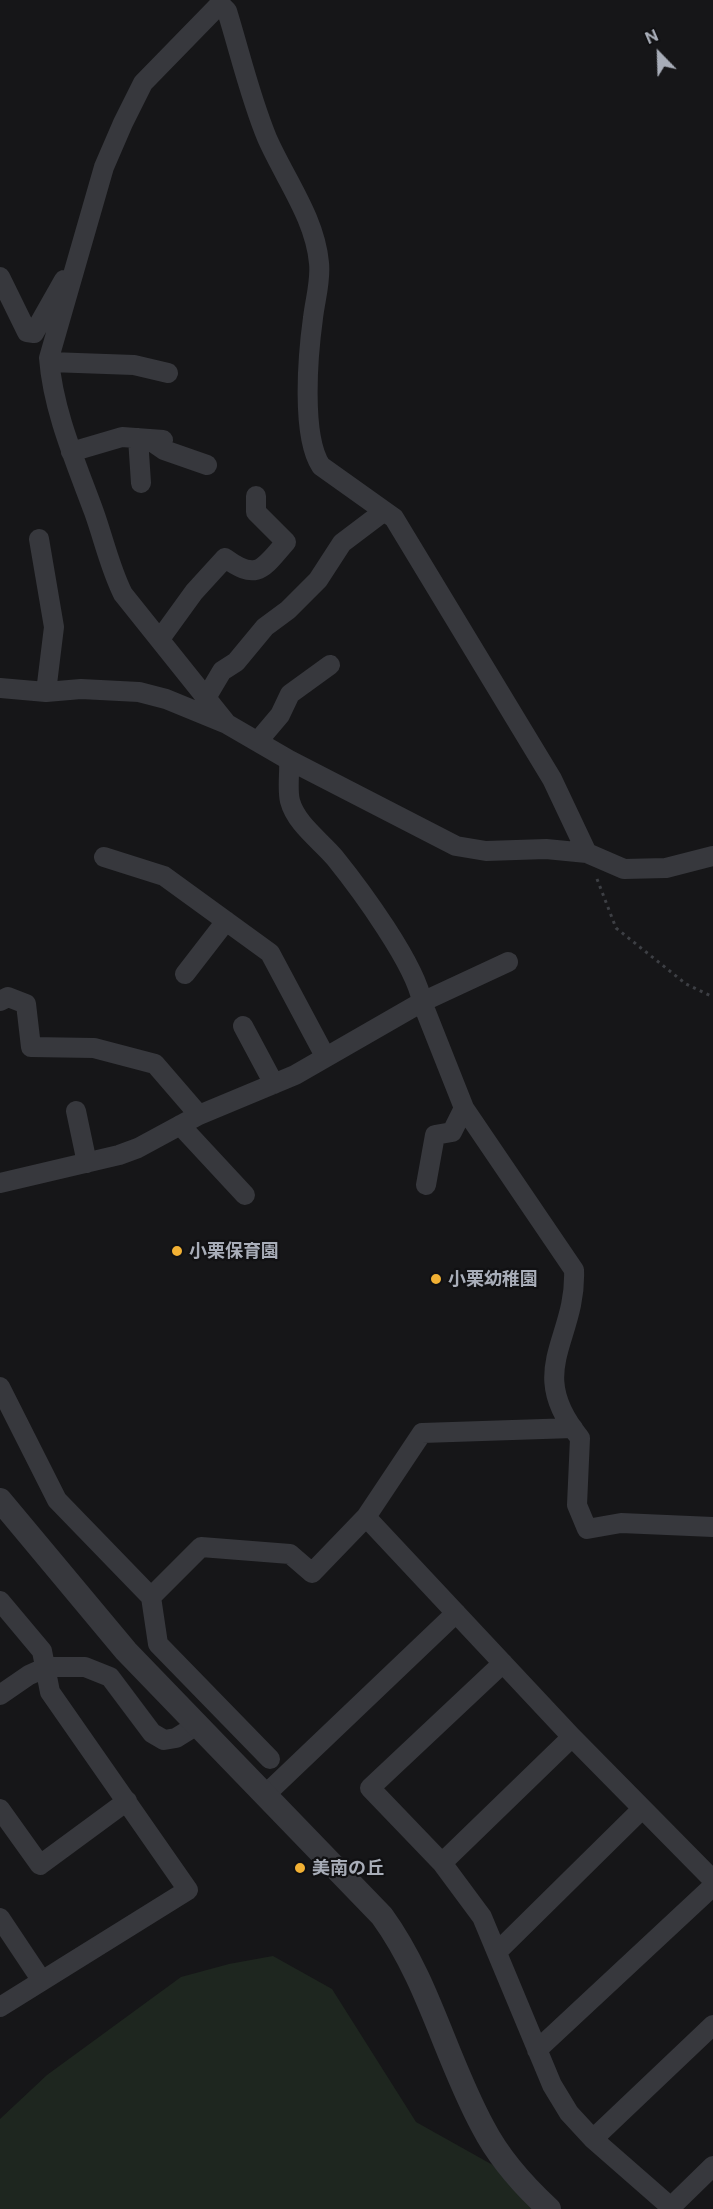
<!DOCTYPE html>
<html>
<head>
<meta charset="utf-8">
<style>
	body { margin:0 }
	#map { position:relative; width:713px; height:2209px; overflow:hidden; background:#161618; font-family:"Public Sans",sans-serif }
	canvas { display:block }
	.north { position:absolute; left:629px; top:24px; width:60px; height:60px; -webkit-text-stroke:4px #111113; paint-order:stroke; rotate:337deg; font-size:16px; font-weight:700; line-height:24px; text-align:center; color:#a8adb8 }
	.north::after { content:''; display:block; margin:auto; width:21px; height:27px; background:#a8adb8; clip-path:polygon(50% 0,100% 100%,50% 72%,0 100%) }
</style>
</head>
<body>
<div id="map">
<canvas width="713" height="2209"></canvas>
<div class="north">N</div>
</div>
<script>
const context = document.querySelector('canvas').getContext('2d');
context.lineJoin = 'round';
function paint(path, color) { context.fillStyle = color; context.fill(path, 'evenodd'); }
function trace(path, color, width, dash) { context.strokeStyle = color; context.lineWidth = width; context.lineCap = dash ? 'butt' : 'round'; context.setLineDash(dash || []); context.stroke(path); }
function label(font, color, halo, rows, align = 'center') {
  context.font = font + ' "Public Sans","Noto Sans JP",sans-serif'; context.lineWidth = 4.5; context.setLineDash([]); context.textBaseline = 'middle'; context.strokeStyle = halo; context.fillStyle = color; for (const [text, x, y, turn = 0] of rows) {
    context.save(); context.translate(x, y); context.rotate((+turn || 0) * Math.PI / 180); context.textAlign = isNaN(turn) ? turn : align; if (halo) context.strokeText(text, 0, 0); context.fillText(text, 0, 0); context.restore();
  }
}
paint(new Path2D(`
	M273 1956 332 1989 416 2122 541 2192 557 2209H0V2119L47 2075 181 1977 229 1964Z`), '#1e261f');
trace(new Path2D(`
	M597 879 616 928 686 984 713 997`), '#3d3f44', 3, [3, 4.5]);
trace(new Path2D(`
	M0 277 27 332 34 333 64 280
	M50 362 134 365 168 373
	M138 438 141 483
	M148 439 164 450 207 465
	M71 452 122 437 163 440
	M39 539 54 627 46 692
	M160 639 194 592 225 558C258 582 263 568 286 542L256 512V496
	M0 688 46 692 81 689 139 692 166 699 227 724 289 760 456 846 486 851 546 849 587 853 624 869 666 868 713 856
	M206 698 222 671 236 662 265 627 288 610 318 580 342 543 383 512
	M227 724 123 594C110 568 104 540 94 512 76 463 53 411 49 358L104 167 123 123 143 83 220 4 227 11C240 53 250 97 267 138 285 179 315 218 319 263 321 281 315 300 313 318 308 354 301 436 321 466L394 518 552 779 587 853
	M258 741 280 715 290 694 330 665
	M289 760C290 772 287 789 290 801 296 824 321 841 335 858 360 889 416 965 422 1002L464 1108 574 1270C577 1340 524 1370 580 1438L577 1505 587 1529 621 1523 713 1527
	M104 857 164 876 270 953 325 1056
	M185 974 226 921
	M0 1001 8 997 26 1004 31 1047 94 1048 155 1064 199 1115
	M243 1026 274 1084
	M76 1111 87 1163
	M180 1125 245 1195
	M0 1183 119 1155 138 1148 199 1115 295 1075 422 1002 508 962
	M426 1185 435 1135 452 1132 464 1108
	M0 1387 57 1500 151 1597
	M573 1428 422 1433 366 1517 572 1737 713 1880
	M0 1601 42 1651 50 1692 188 1890 0 2007
	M503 1663 370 1788 442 1863 482 1917 552 2085 569 2113 593 2139 673 2209
	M0 1695 29 1675 47 1667H85L110 1677 152 1733 164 1740 176 1738 197 1725
	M270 1759 158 1644 151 1597 201 1547 290 1554 312 1573 366 1517
	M264 1796 456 1613
	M0 1809 40 1865 127 1801
	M442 1863 572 1737
	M0 1918 42 1981
	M497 1952 642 1809
	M537 2050 713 1886
	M593 2139 713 2025
	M671 2207 713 2166`), '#37383d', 20);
trace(new Path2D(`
	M0 1500 126 1651 382 1916C429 1981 445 2057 483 2127 499 2158 524 2186 549 2209`), '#37383d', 24);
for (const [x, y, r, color] of [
	[177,1251,6,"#f2b134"],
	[436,1279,6,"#f2b134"],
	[300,1868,6,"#f2b134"]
]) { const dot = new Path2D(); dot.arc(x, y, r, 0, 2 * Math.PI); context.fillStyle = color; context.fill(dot); trace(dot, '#111113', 2); }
label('bold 18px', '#a8adb8', '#111113', [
	["小栗保育園",189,1251],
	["小栗幼稚園",448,1279],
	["美南の丘",312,1868]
], 'left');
</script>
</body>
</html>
